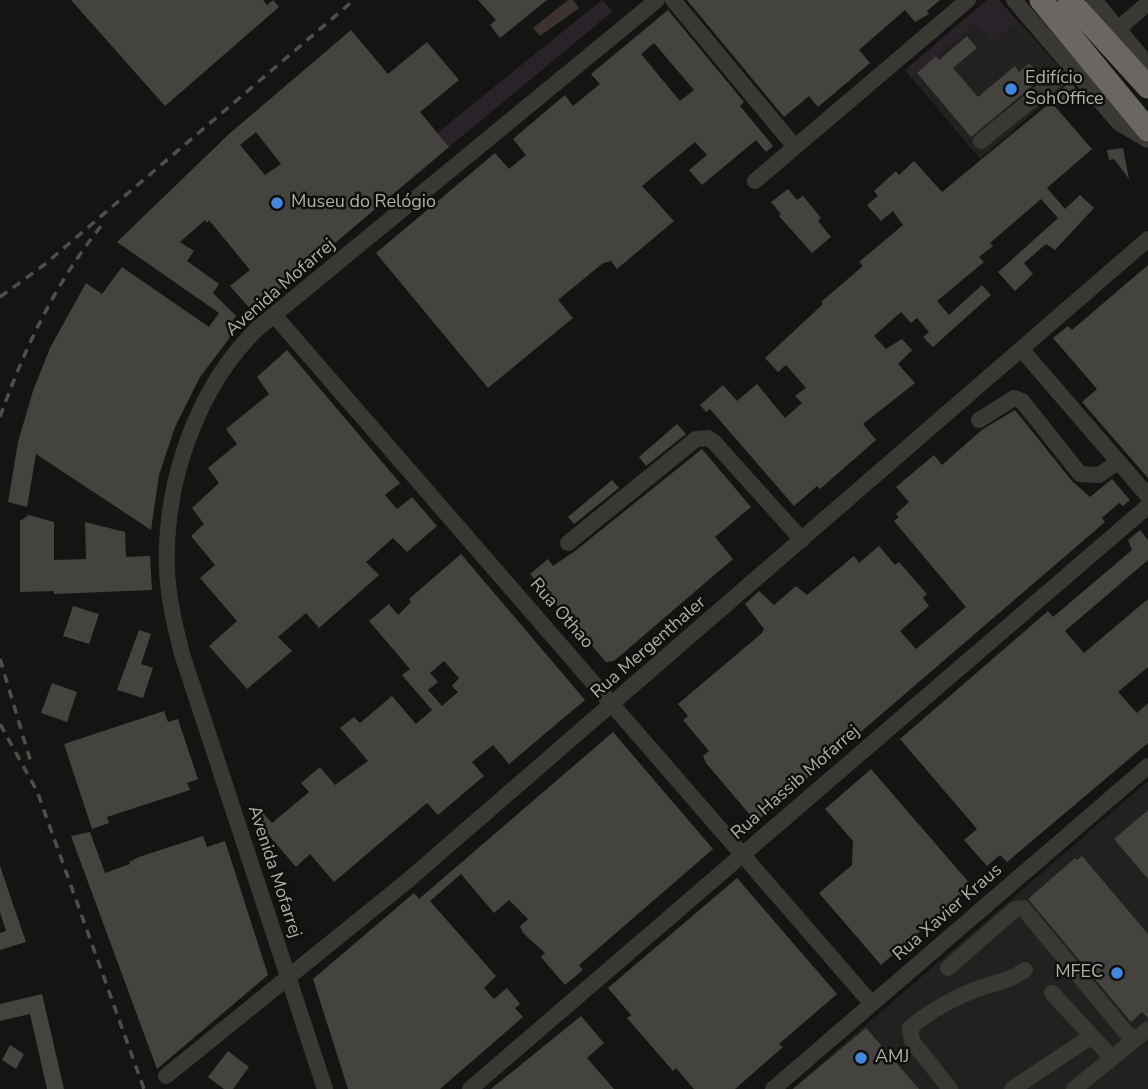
<!DOCTYPE html>
<html>
<head>
<meta charset="utf-8">
<style>
	body { margin:0 }
	canvas { display:block; background:#141413 }
</style>
</head>
<body>
<canvas width="1148" height="1089"></canvas>
<script>
const context = document.querySelector('canvas').getContext('2d');
context.lineJoin = 'round';
function paint(path, color) { context.fillStyle = color; context.fill(path, 'evenodd'); }
function trace(path, color, width, dash) { context.strokeStyle = color; context.lineWidth = width; context.lineCap = dash ? 'butt' : 'round'; context.setLineDash(dash || []); context.stroke(path); }
function label(font, color, halo, rows, align = 'center') {
  context.font = font + ' "Nunito Sans",sans-serif'; context.lineWidth = 5; context.setLineDash([]); context.textBaseline = 'middle'; context.strokeStyle = halo; context.fillStyle = color; for (const [text, x, y, turn = 0] of rows) {
    context.save(); context.translate(x, y); context.rotate((+turn || 0) * Math.PI / 180); context.textAlign = isNaN(turn) ? turn : align; if (halo) context.strokeText(text, 0, 0); context.fillText(text, 0, 0); context.restore();
  }
}
paint(new Path2D(`
	M987 0H999L1071 80 980 159 905 70Z
	M1148 781V1089H792Z`), '#21211f');
paint(new Path2D(`
	M602 0 613 11 449 147 437 133Z
	M987 0H999L1018 22 992 43 975 23 911 78 905 70Z`), '#292229');
paint(new Path2D(`
	M568 0H573L579 8 540 36 533 28Z`), '#3c332e');
paint(new Path2D(`
	M71 0H263L267 5 273 0 279 7 165 106Z
	M478 0H547L500 38 490 25 496 20Z
	M687 0H940L927 11 929 14 915 22 905 10 859 50 870 63 818 107 809 96 784 117Z
	M668 10 744 102 740 106 773 146 766 152 756 140 702 185 689 170 707 155 695 142 642 186 674 221 617 269 611 261 603 263 558 300 573 318 488 388 376 253 495 153 509 169 526 155 513 139 565 95 573 106 600 84 591 74ZM654 43 694 90 680 101 641 54Z
	M351 30 388 74 427 42 459 80 420 112 449 147 253 312 230 286 250 270 209 220 207 223 205 220 180 242 194 251 187 261 219 284 213 293 236 316 227 328 234 332 200 377 175 427 159 475 151 530 36 454 27 507 8 502 18 442 33 391 50 348 86 283 102 294 122 267 209 327 219 313 117 242 229 134ZM256 132 281 164 265 175 240 145Z
	M967 36 977 48 953 68 978 97 1015 66 1019 72 1029 63 1042 78 971 137 917 73 936 56 939 60Z
	M1070 82 1076 89 1057 106 1051 98Z
	M1051 102 1092 149 1047 188 1065 209 1080 195 1094 208 1055 250 1046 244 1024 263 1033 274 1015 291 998 272 1058 218 1041 199 990 243 993 246 979 257 984 262 937 301 949 315 982 285 991 295 933 347 923 337 929 332 917 318 911 323 901 312 874 336 886 349 902 339 912 350 898 364 915 383 863 424 876 440 820 489 817 486 794 506 710 409 706 412 700 405 723 385 737 401 757 384 785 418 802 403 795 396 806 388 786 365 778 372 765 358 823 304 821 302 863 266 859 262 903 225 893 211 881 221 867 205 878 196 874 191 896 171 899 175 914 161 942 192Z
	M1123 148 1129 179 1114 159 1109 160 1107 150Z
	M788 189 797 200 803 196 821 218 818 221 831 237 812 253 779 216 781 214 771 202Z
	M1148 265V478L1082 402 1097 389 1053 338 1068 326 1072 330Z
	M287 350 400 483 385 495 397 509 412 497 437 526 407 552 393 538 366 562 379 575 319 628 306 613 278 637 292 651 247 689 209 646 237 621 200 578 215 565 191 536 204 524 192 508 219 483 208 468 237 444 226 429 269 394 257 377Z
	M1015 410 1072 481 1090 497 1112 479 1130 500 1123 506 1119 503 1102 518 1105 522 756 822 706 763 703 756 709 751 683 720 688 716 678 704 762 633 764 629 745 604 759 591 774 605 796 586 807 595 854 556 859 563 879 546 895 565 899 562 927 594 923 598 929 606 900 631 916 649 966 607 894 521 899 517 896 514 909 502 896 487 934 455 942 465 983 429Z
	M677 424 686 434 646 466 639 457Z
	M702 449 751 507 715 537 733 559 614 661 606 662 530 574 548 559 553 566 575 551Z
	M612 480 619 488 574 524 568 517Z
	M29 515 54 522V560L86 559 85 522 125 532 126 557 150 556 152 590 54 594V591L20 592V521Z
	M1140 530 1148 540V560L1065 631 1084 653 1148 599V667L1118 692 1137 713 1148 703V743L1007 862 1000 855 987 866 964 840 977 829 900 739 1048 611 1053 617 1132 550 1128 540Z
	M461 554 585 700 509 764 493 745 472 762 484 776 438 815 427 803 334 882 310 854 296 867 255 819 263 813 272 823 309 792 301 783 320 767 335 785 368 761 340 728 354 717 360 723 392 696 416 724 432 710 402 675 410 669 369 621 389 604 398 615 411 602 409 599ZM444 661 459 678 452 686 458 692 442 706 428 690 438 682 430 673Z
	M73 606 99 614 89 644 63 636Z
	M139 630 151 634 141 664 153 668 143 698 117 690Z
	M52 683 77 692 67 722 41 713Z
	M164 711 168 722 178 719 198 779 187 783 190 790 107 817 109 823 92 829 64 744Z
	M613 732 713 849 579 965 583 970 565 985 541 957 545 953 523 933 520 926 528 919 509 900 494 913 461 874 430 901 496 976 484 988 494 999 507 988 520 1004 515 1008 523 1017 440 1089H348L313 979 414 893 419 899Z
	M871 769 972 886 881 965 819 893 852 865 853 841 825 809Z
	M1148 810V879L1114 839Z
	M90 832 105 873 130 864 129 862 139 857 203 836 207 847 225 841 268 975 157 1069 71 836Z
	M1082 856 1148 934V1018L1142 1012 1131 1022 1028 899 1075 858 1077 860Z
	M0 866 26 942 0 950V933L6 931 0 912Z
	M737 878 837 994 779 1044 783 1047 735 1089H694L676 1068 673 1071 627 1018 631 1015 608 988Z
	M42 994 64 1089H47L30 1014 0 1021V1004Z
	M581 1016 604 1043 587 1058 614 1089H491Z
	M866 1028 919 1089H793Z
	M10 1045 24 1054 16 1069 2 1060Z
	M228 1051 249 1067 233 1089H224L208 1077Z`), '#444340');
trace(new Path2D(`
	M673 0 795 147
	M1014 0 1119 123 1148 140
	M1094 0 1148 65
	M1118 29 1148 3
	M981 141 1071 68
	M755 181 968 0
	M274 315 872 1004
	M1022 350 1148 496
	M979 420 1014 398 1022 401 1080 474 1099 475 1118 462
	M568 543 696 439 708 438 714 442 802 540
	M948 968 1015 909 1023 908 1133 1041
	M1052 993 1112 1058
	M166 1076 406 882 1148 239
	M325 1089 182 654C175 626 168 598 167 569 164 484 196 388 258 328L657 0
	M470 1089 1148 506
	M773 1089 1148 766
	M950 1089 912 1041 910 1028C930 1010 963 993 989 985 1003 981 1012 979 1025 970
	M1012 1089 1092 1036
	M1074 1089 1148 1029`), '#393835', 16);
trace(new Path2D(`
	M1041 0 1148 130
	M1069 0 1148 87`), '#6a6661', 23);
trace(new Path2D(`
	M0 297 44 265 354 0
	M0 417C25 347 55 284 101 226
	M0 659 32 766
	M0 724 37 791 144 1089`), '#504e4a', 3.5, [9, 7]);
for (const [x, y, r, color] of [
	[1011,89,7,"#4286dd"],
	[277,203,7,"#4286dd"],
	[1117,973,7,"#4286dd"],
	[861,1058,7,"#4286dd"]
]) { const dot = new Path2D(); dot.arc(x, y, r, 0, 2 * Math.PI); context.fillStyle = color; context.fill(dot); trace(dot, '#0f0f0e', 2.5); }
label('18px', '#b3aea6', '#0f0f0e', [
	["Edifício",1025,79],
	["SohOffice",1025,100],
	["Museu do Relógio",291,203],
	["MFEC",1103,973,"right"],
	["AMJ",875,1058]
], 'left');
label('18px', '#b3aea6', '#0f0f0e', [
	["Avenida Mofarrej",281,288,-41],
	["Rua Othao",561,614,49],
	["Rua Mergenthaler",649,648,-41],
	["Rua Hassib Mofarrej",796,783,-41],
	["Avenida Mofarrej",274,872,72],
	["Rua Xavier Kraus",948,913,-41]
]);
</script>
</body>
</html>
